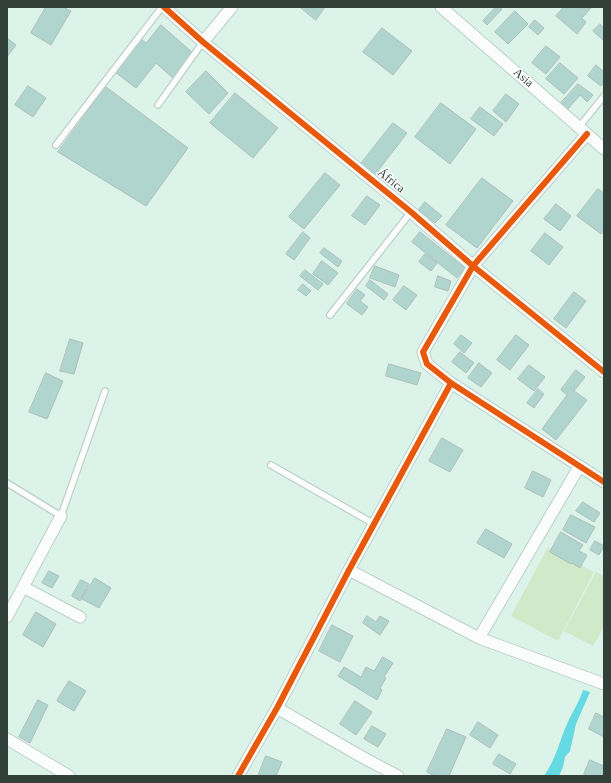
<!DOCTYPE html>
<html>
<head>
<meta charset="utf-8">
<style>
	body { margin:0 }
	#map { position:relative; width:611px; height:783px; overflow:hidden; background:#dcf3ea; font-family:Georgia,serif }
	canvas { display:block }
	.frame { position:absolute; inset:0; border:8px solid #31413a; pointer-events:none }
</style>
</head>
<body>
<div id="map">
<canvas width="611" height="783"></canvas>
<div class="frame"></div>
</div>
<script>
const context = document.querySelector('canvas').getContext('2d');
context.lineJoin = 'round';
function paint(path, color) { context.fillStyle = color; context.fill(path, 'evenodd'); }
function trace(path, color, width, dash) { context.strokeStyle = color; context.lineWidth = width; context.lineCap = dash ? 'butt' : 'round'; context.setLineDash(dash || []); context.stroke(path); }
function label(font, color, halo, rows, align = 'center') {
  context.font = font + ' Georgia,serif'; context.lineWidth = 3; context.setLineDash([]); context.textBaseline = 'middle'; context.strokeStyle = halo; context.fillStyle = color; for (const [text, x, y, turn = 0] of rows) {
    context.save(); context.translate(x, y); context.rotate((+turn || 0) * Math.PI / 180); context.textAlign = isNaN(turn) ? turn : align; if (halo) context.strokeText(text, 0, 0); context.fillText(text, 0, 0); context.restore();
  }
}
paint(new Path2D(`
	M548 547 594 572 558 641 511 616Z
	M596 572 604 576V627L593 646 564 631Z`), '#d0eac9');
paint(new Path2D(`
	M583 690 590 692 576 724 570 751 565 757 563 767 559 776H544C556 759 559 742 567 724 572 712 579 703 583 690Z`), '#65dae2');
const building = new Path2D(`
	M46 7H63L71 11 51 45 31 33Z
	M300 7H325L316 20Z
	M496 7H499L502 9 487 25 483 21Z
	M564 7 591 8 582 18 586 22 577 34 556 16Z
	M515 11 528 24 508 44 495 32Z
	M535 20 544 28 538 35 529 27Z
	M600 24 604 28V41L593 31Z
	M161 25 193 53 173 78 156 63 136 88 115 72 141 39 146 43Z
	M382 28 412 51 393 75 363 52Z
	M7 38 16 45 7 57Z
	M546 46 560 57 546 74 532 63Z
	M560 63 578 78 564 94 546 79Z
	M596 65 604 72V82L601 86 588 76Z
	M206 71 228 93 209 114 186 92Z
	M578 84 593 95 587 102 580 95 568 109 561 103Z
	M28 86 46 98 33 117 15 105Z
	M106 87 188 148 146 206 58 152Z
	M235 93 278 128 253 158 210 123Z
	M506 94 519 104 506 122 493 111Z
	M441 103 476 129 450 164 415 137Z
	M480 107 503 124 494 136 471 119Z
	M393 123 407 133 374 176 360 165Z
	M325 173 340 185 304 229 289 217Z
	M482 178 513 201 477 248 446 225Z
	M598 189 604 193V230L601 234 577 216Z
	M367 196 380 205 365 225 352 216Z
	M425 202 442 216 435 223 419 210Z
	M556 204 571 216 560 231 544 219Z
	M303 232 310 238 294 260 286 254Z
	M420 232 465 268 457 278 412 242Z
	M545 233 563 247 549 265 531 251Z
	M324 248 342 261 338 267 320 253Z
	M425 254 437 263 431 271 419 262Z
	M322 261 338 273 328 285 313 274Z
	M375 266 399 275 395 287 370 278Z
	M305 270 323 284 318 290 300 276Z
	M438 276 451 281 448 291 435 287Z
	M370 280 388 294 384 300 366 286Z
	M303 284 311 291 306 296 298 290Z
	M404 286 417 295 406 310 393 300Z
	M357 289 365 295 360 301 368 307 362 315 347 304Z
	M574 292 586 301 566 328 554 319Z
	M461 335 472 343 464 353 454 344Z
	M516 335 529 345 510 370 497 360Z
	M70 339 83 343 74 374 60 371Z
	M460 352 474 363 466 373 452 362Z
	M479 363 492 373 481 387 468 378Z
	M389 364 421 373 417 385 386 376Z
	M529 365 545 377 534 391 518 379Z
	M576 370 585 377 574 391 587 400 556 440 542 429 567 395 561 390Z
	M46 373 63 381 47 419 29 412Z
	M538 389 544 394 534 408 527 403Z
	M442 438 463 450 450 472 429 461Z
	M533 471 551 480 543 497 525 488Z
	M583 502 600 513 594 522 576 511Z
	M571 515 595 527 586 543 563 530Z
	M486 529 512 544 504 558 477 543Z
	M561 532 583 545 579 551 587 555 580 568 572 563 571 564 550 552Z
	M595 541 604 546 599 555 590 550Z
	M49 571 59 576 52 588 42 583Z
	M95 578 111 588 99 608 82 599Z
	M81 580 89 584 80 601 72 596Z
	M36 612 56 624 43 647 23 635Z
	M367 616 376 622 380 616 389 621 380 635 363 623Z
	M332 625 353 636 340 662 319 651Z
	M383 657 393 663 384 677 386 678 380 688 382 690 377 700 338 676 344 667 361 677 366 667 374 671Z
	M69 681 86 691 74 711 57 701Z
	M38 700 48 705 30 743 19 737Z
	M355 701 372 712 356 735 340 724Z
	M596 713 604 717V737L589 729Z
	M478 722 498 735 490 748 470 735Z
	M372 726 386 734 378 747 364 739Z
	M447 729 466 737 449 776H435L427 772Z
	M499 754 516 764 510 774 493 764Z
	M266 756 282 762 276 776H258Z
	M590 760 604 766V776H589L584 774Z`);
paint(building, '#afd5ce');
trace(building, '#adbfba', 1);
const service = new Path2D(`
	M158 105 203 42
	M579 127 604 96
	M56 145 162 7
	M330 315 411 212
	M271 465 374 524
	M7 483 61 516 105 391`);
const minor = new Path2D(`
	M164 7 203 42 411 212 473 266 604 372
	M441 7 604 149
	M203 42 232 7
	M587 134 473 266 423 352 427 364 451 383 604 482
	M349 570 479 638 604 684
	M23 587 80 617
	M7 617 61 516
	M479 638 579 467
	M277 708 362 757 398 776
	M7 739 69 776
	M238 776 277 708 349 570 451 383`);
trace(service, '#bdcfc8', 8);
trace(minor, '#bdcfc8', 13);
trace(service, '#fafdfc', 5.5);
trace(minor, '#fafdfc', 11);
trace(new Path2D(`
	M164 7 203 42 411 212 473 266 604 372
	M587 134 473 266 423 352 427 364 451 383 604 482
	M238 776 277 708 349 570 451 383`), '#e8590c', 6);
label('12px', '#31413a', '#fff', [
	["Asia",523,78,41],
	["África",391,181,39]
]);
</script>
</body>
</html>
